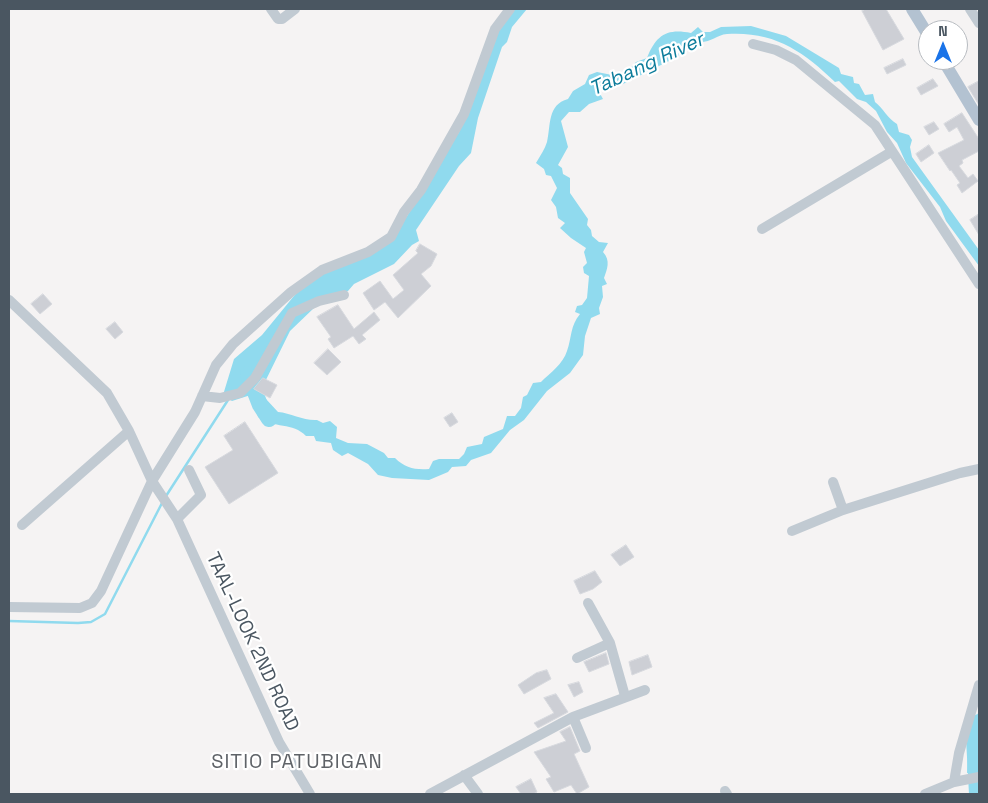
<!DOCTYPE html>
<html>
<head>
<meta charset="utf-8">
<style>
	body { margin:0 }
	#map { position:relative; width:988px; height:803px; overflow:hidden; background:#f5f3f3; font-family:"Space Grotesk",sans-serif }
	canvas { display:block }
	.frame { position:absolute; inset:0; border:10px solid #4a5661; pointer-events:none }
	.north { position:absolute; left:918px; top:20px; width:50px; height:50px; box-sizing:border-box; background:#fff; border:1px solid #b7bbc0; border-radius:50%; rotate:0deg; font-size:14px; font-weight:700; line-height:20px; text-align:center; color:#4a5661 }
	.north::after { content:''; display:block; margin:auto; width:18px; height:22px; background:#1a73e8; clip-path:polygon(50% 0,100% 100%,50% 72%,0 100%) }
</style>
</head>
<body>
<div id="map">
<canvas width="988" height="803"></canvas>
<div class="frame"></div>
<div class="north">N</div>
</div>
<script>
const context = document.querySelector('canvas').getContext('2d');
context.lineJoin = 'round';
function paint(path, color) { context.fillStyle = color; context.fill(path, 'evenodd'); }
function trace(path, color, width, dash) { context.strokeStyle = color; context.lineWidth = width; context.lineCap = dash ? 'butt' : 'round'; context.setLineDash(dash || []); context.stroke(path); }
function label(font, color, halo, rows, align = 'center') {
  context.font = font + ' "Space Grotesk",sans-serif'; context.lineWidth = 4.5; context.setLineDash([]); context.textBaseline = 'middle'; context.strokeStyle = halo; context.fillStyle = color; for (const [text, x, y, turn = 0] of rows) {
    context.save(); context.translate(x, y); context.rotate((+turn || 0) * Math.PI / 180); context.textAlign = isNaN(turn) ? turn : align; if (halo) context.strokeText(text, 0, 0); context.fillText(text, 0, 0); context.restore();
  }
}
paint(new Path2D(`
	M513 9H527L512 27 507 42 502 47 478 118 471 153 459 166 416 230 419 241 412 245 394 264 354 284 348 291 315 307 290 331 260 392 232 401 223 395 234 359 262 335 298 291 326 271 374 253 407 216 459 132 493 40Z
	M751 26 786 36 839 68 841 74 853 77 854 83 859 84 865 95 873 94 875 102C883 108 888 119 897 124L899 132 909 135 912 140 910 147 912 157 979 250V266L946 221 940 207 906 163 897 143 887 132 876 111 866 102 857 99 839 81 835 82C803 51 774 31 727 34 716 35 711 43 698 42L696 47 680 52 679 56 617 87 610 83 601 85 598 90 603 99 589 104 580 112H569L561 121 568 147 558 165 562 168 563 174 570 178V193L588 219 587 225 591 230 592 236 599 242 608 243 603 252C611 261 607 269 604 278L607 284 602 286 603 297 599 308 600 314 591 318 585 336 583 355 570 373 547 391 524 420 510 430 491 453 471 460 466 466 452 467 448 472 429 480 392 478 378 475 368 464 348 453 342 456 333 450 331 443 316 441 314 436H306C293 422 274 429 258 417L255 403 266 399 278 412C291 413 304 421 317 420L323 423 330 421 337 427 336 438 348 443 367 444 384 453 388 458H395C405 468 415 470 429 469L433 461 439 459H459L464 454 467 447 482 444 484 437 503 429 507 416H515L521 408 523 397 527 395 533 383 541 382C550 373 563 364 567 351 572 337 570 326 580 314L575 312 577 306 582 305 587 298 589 276 584 273 583 267 587 263 584 252 586 248 571 238 560 228 565 223 558 218 556 207 551 200 557 188 551 176 546 175 544 169 536 163C540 156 545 149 547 142 551 125 547 105 568 99L573 91 585 84 589 75 597 72 612 75 627 72 636 62 647 58C656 35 667 28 691 33L698 27 703 32H710L721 27Z
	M979 710V772L967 773 968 743Z`), '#90daee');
trace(new Path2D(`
	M166 496 228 400
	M9 621 78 623 91 622 105 614 162 503`), '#90daee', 2.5);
trace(new Path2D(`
	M248 374 260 405 269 419
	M977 794 974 738 979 722`), '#90daee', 16);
const building = new Path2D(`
	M866 9H886L904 39 883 50 862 11Z
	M903 59 906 65 887 74 884 68Z
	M933 79 938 86 921 95 917 88Z
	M979 81V105L968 87Z
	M962 113 979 139V151L962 160 963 163 959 166 968 178 973 174 978 181 962 193 957 185 960 183 951 170 950 171 938 153 964 140 957 127 949 132 944 124Z
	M934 122 939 129 929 135 924 127Z
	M929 145 934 153 921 162 916 154Z
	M979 214V235L970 220Z
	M420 244 437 254 431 266 421 274 431 286 398 318 385 302 374 310 363 293 380 281 393 299 404 290 393 275 418 253 416 251Z
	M43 294 52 304 40 314 31 304Z
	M338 305 354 329 374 312 380 320 362 335 366 339 359 344 353 336 334 348 328 339 331 337 317 317Z
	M115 322 123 332 115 339 106 329Z
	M328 349 341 362 327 375 314 363Z
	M263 378 277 385 270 398 254 389Z
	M452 413 458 422 450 427 444 418Z
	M245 422 278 473 229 504 205 467 233 450 224 436Z
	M626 545 634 557 620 566 611 555Z
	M595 571 602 582 593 589 580 594 574 581Z
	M606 653 609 664 589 672 584 662Z
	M648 655 652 667 632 675 629 662Z
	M547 670 551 679 524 694 518 685 536 673Z
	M579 682 583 692 574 697 568 685Z
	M556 694 568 712 538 728 534 723 554 713 544 698Z
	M570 727 580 751 574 754 589 787 577 794 571 785 554 792 546 779 551 777 534 752 566 741 560 732Z
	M531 779 537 792 533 794H521L516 787Z`);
paint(building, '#cdcfd5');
trace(building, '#d7d9de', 1);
trace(new Path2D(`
	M271 9 278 19H282L295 9
	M970 9 979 23
	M753 44 776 50 796 60 875 125 979 284
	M762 229 891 152
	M9 300 107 393 129 431 152 481 177 519 279 742 310 794
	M202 396 220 398 240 393 255 378 292 313 319 301 344 295
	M833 482 843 510
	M177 519 201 495 189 470
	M22 525 129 431
	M792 531 843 510 960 473 979 469
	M588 603 610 643 625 696
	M9 607 80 608 92 603 101 591 152 481 195 412 216 365 233 344 291 292 322 270 368 252 391 237 404 212 421 190 464 114 495 29 510 9
	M577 658 610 643
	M573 717 586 748
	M464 775 478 794
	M954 782 959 753 979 685
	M725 791 727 794
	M430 794 573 717 645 690
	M925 794 954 782 979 777`), '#c1cad2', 10);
trace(new Path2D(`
	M912 9 928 35
	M943 60 979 120`), '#b3c2d1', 12);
label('19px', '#4a5661', '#fff', [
	["TAAL-LOOK 2ND ROAD",252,642,65]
]);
label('italic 20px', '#0c7c9b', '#fff', [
	["Tabang River",647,65,-25]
]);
context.letterSpacing = '1px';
label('20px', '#5f6368', '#fff', [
	["SITIO PATUBIGAN",297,763]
]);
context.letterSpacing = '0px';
</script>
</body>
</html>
